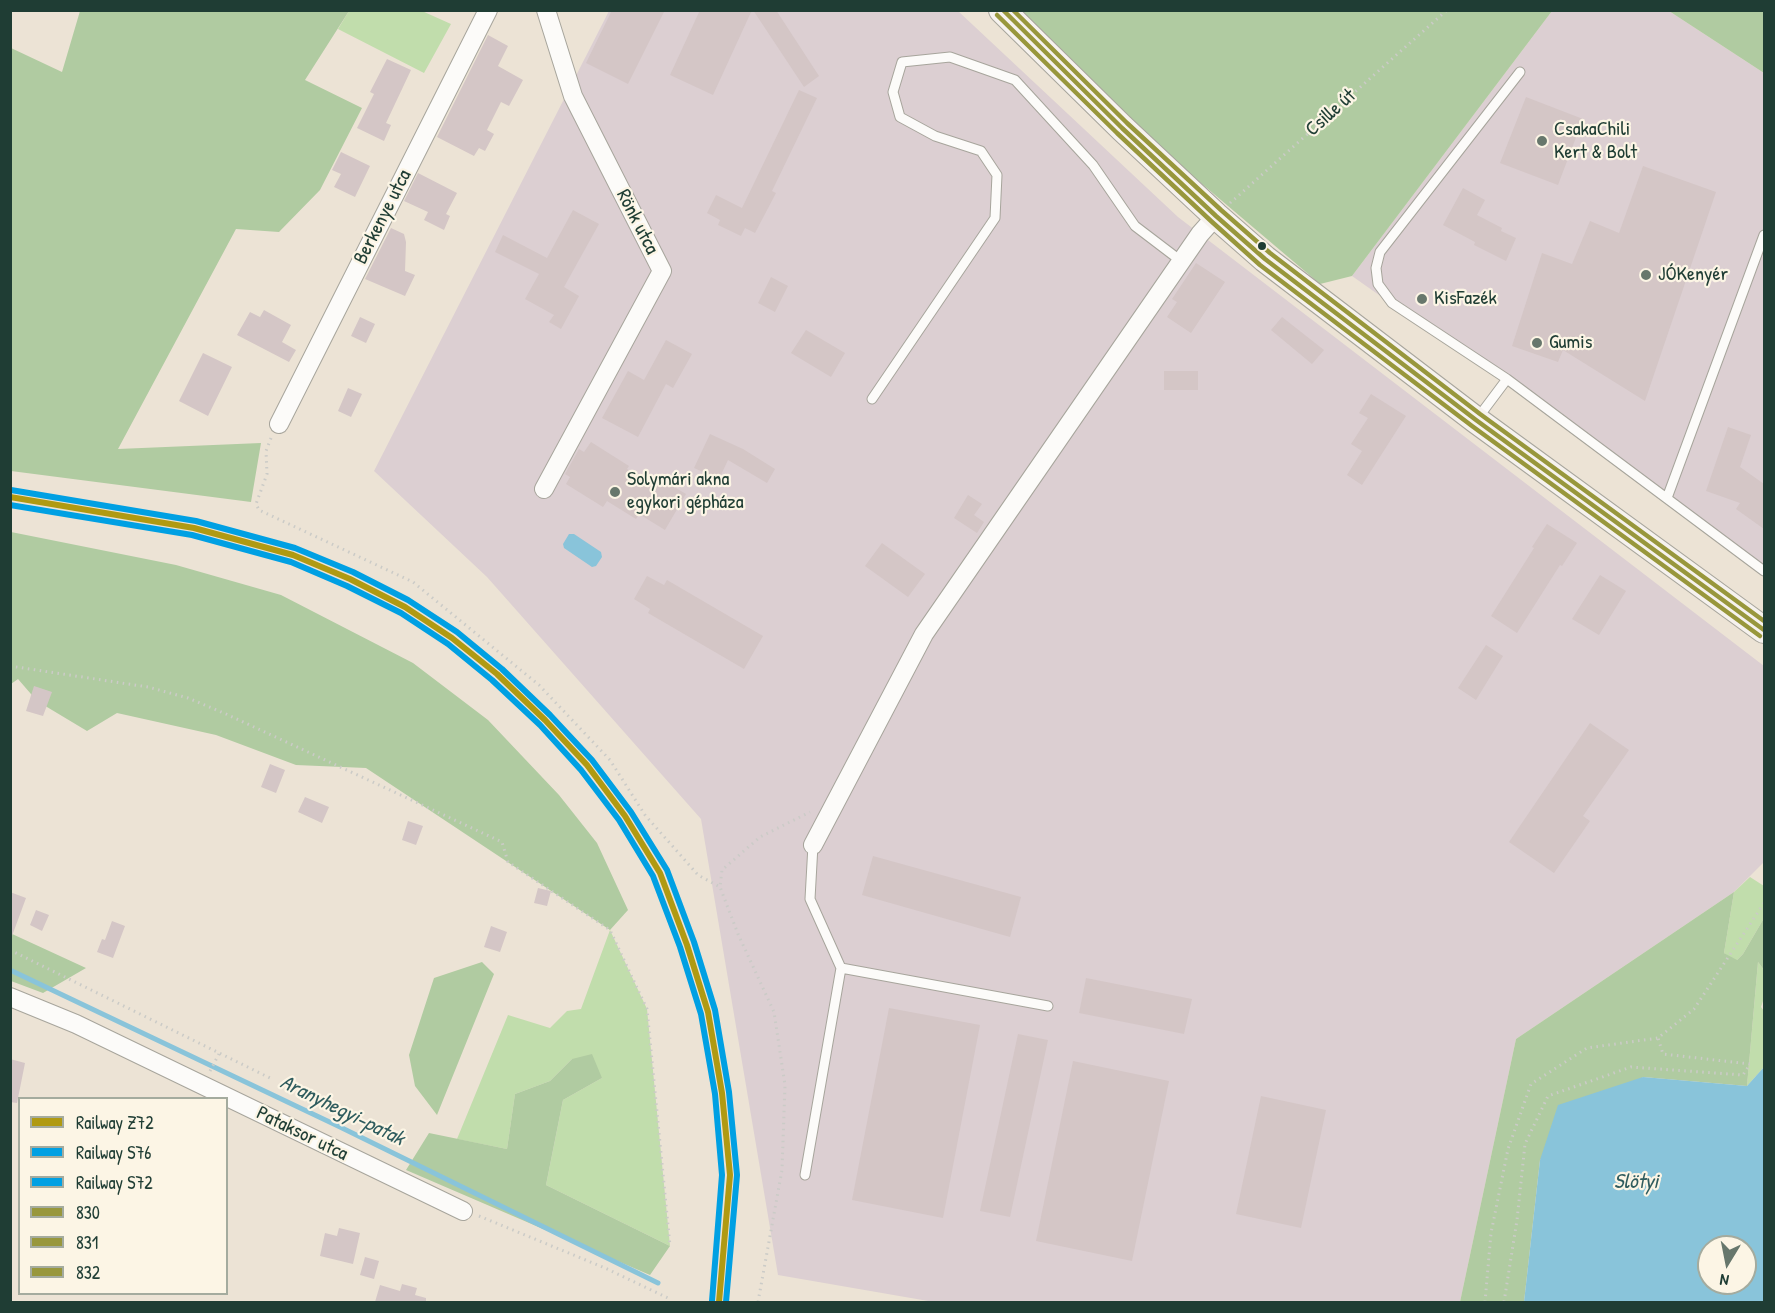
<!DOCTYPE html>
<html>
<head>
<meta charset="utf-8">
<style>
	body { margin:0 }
	#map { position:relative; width:1775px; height:1313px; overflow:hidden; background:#ece3d5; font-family:"Patrick Hand",sans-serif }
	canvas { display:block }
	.frame { position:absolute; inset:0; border:12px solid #1f3d34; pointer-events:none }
	.legend { position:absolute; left:18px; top:1097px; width:210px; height:198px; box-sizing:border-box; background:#fcf5e5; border:2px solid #a4ab9e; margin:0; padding:8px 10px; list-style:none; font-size:18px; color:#1f3d34 }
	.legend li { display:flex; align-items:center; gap:12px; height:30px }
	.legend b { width:30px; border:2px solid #a4ab9e }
	.north { position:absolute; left:1697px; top:1235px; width:60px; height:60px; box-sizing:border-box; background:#fcf5e5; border:2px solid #a4ab9e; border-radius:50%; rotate:190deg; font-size:16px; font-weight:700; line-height:24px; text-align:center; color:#1f3d34 }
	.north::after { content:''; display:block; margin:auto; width:21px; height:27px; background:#67776c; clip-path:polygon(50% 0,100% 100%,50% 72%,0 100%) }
</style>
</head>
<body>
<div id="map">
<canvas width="1775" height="1313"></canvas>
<div class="frame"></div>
<ul class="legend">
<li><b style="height:8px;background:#b09a12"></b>Railway Z72</li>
<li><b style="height:8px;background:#00a0e3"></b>Railway S76</li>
<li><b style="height:8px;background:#00a0e3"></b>Railway S72</li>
<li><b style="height:8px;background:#98973c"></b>830</li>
<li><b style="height:8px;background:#98973c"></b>831</li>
<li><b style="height:8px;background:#98973c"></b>832</li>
</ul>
<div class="north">N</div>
</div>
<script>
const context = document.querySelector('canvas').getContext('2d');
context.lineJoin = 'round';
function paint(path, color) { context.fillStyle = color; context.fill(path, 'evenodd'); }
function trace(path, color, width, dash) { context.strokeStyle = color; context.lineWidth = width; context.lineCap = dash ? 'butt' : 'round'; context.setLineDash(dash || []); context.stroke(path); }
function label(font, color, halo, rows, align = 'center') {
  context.font = font + ' "Patrick Hand",sans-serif'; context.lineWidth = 4.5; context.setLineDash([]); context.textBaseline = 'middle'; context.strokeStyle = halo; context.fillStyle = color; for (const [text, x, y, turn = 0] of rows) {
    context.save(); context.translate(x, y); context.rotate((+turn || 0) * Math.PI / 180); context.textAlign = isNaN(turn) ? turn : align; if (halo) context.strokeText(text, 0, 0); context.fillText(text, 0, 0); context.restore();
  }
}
paint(new Path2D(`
	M609 11H958L1178 217 1764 666V862L1734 892 1516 1039 1460 1302H934L778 1275 701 819 487 577 374 471Z
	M1552 11H1669L1764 73V571L1667 498 1352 276Z`), '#dccfd2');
paint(new Path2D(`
	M349 11H422L451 24 424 73 338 29Z
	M1750 877 1764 886V918L1743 954 1736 961 1724 953 1734 892Z
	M610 930 647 1009 670 1246 546 1185 563 1100 602 1078 572 1059 550 1081 515 1094 507 1149 457 1139 508 1015 550 1028 567 1011 581 1009Z
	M1758 962 1764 970V998L1761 1007 1764 1011V1067L1747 1086Z`), '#c1ddac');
paint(new Path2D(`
	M80 11H349L305 80 362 108 320 190 279 232 236 229 118 449 261 443 251 502 11 471V48L62 72Z
	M998 11H1552L1352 276 1320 284Z
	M1669 11H1764V73Z
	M11 532 176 565 281 595 413 663 488 720 559 795 597 843 628 910 610 930 366 768 296 765 216 735 117 713 87 731 37 701 18 679 11 684Z
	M1734 892 1724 953 1737 960 1743 954 1764 918V970L1758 962 1747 1086 1643 1077 1540 1160 1524 1302H1460L1516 1039Z
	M10 933 86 968 43 993 11 981Z
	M482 962 494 974 437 1115 415 1086 409 1055 434 978Z
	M592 1054 602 1078 563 1100 546 1185 670 1246 650 1275 406 1170 429 1133 507 1149 515 1094 550 1081 572 1059Z`), '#b0cba1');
paint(new Path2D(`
	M569 534H574L601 552 602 557 596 566 592 567 564 548 563 544Z
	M1764 1067V1302H1524L1540 1160 1558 1105 1643 1077 1747 1086ZM1709 1247H1745V1283H1709Z`), '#89c4da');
trace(new Path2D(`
	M10 970 338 1126 658 1283`), '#89c4da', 5);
paint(new Path2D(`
	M612 10H665L628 84 586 63Z
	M700 10H752L713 95 670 75Z
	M753 10H776L819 76 804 87Z
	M488 35 508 46 498 66 523 80 509 106 501 102 487 130 494 134 485 151 479 148 474 156 437 137Z
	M387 59 411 70 386 123 391 125 384 141 357 128 374 94 370 92Z
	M799 90 817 98 772 191 776 193 755 233 745 228 741 236 718 225 720 220 707 213 716 195 742 208Z
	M1526 97 1583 119 1558 185 1500 163Z
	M341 152 370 166 355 197 334 187 341 174 332 170Z
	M1643 166 1716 192 1645 401 1563 350 1558 362 1512 346 1542 253 1572 264 1590 221 1619 233Z
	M418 173 457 193 446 214 450 216 444 230 424 220 428 212 404 201Z
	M1463 188 1485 200 1477 215 1502 228 1501 231 1516 238 1506 261 1474 245 1475 242 1443 225Z
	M573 210 599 224 564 287 579 296 561 329 549 322 554 315 525 299 539 274 495 252 503 235 547 258Z
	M391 228 404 234 406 242 405 271 415 275 405 296 365 279Z
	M1196 263 1225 282 1191 333 1167 317 1177 302 1172 299Z
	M771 277 788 286 775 312 758 303Z
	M264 310 291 325 282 342 296 350 289 362 237 335 250 312 260 317Z
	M360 317 375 324 366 343 351 336Z
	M1282 317 1324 350 1312 364 1271 330Z
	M806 330 845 353 831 377 791 353Z
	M666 340 692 354 673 388 666 384 638 437 602 418 628 371 644 380Z
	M203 353 232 367 208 416 179 401Z
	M1164 371H1198V390H1164Z
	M348 388 362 394 351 417 338 411Z
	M1371 394 1406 416 1362 485 1347 475 1362 451 1351 444 1368 418 1359 413Z
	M1728 427 1751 435 1740 467 1764 484V529L1736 509 1740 503 1706 491Z
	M710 434 743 449 775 469 767 483 728 460 719 479 694 468Z
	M591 442 629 466 627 469 654 486 659 478 686 494 665 530 639 514 636 519 607 501 603 507 566 484 570 477 565 474 579 449 584 452Z
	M968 495 982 504 974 515 984 522 977 533 954 518Z
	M1547 524 1577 543 1562 566 1560 565 1517 633 1491 616 1534 548 1532 547Z
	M882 543 925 574 908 597 865 566Z
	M1600 575 1626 591 1599 635 1572 619Z
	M647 576 664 585 667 580 763 636 744 669 648 613 650 609 634 599Z
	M1486 645 1503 656 1476 700 1458 688Z
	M34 686 52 692 43 716 26 711Z
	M1590 723 1629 750 1583 816 1590 821 1554 873 1509 842Z
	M270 764 285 770 276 793 261 787Z
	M305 797 329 807 322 823 298 812Z
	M408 821 423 826 416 845 402 840Z
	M873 856 1021 897 1010 937 862 895Z
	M538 888 551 891 547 906 534 903Z
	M10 892 26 898 12 936H10Z
	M36 910 49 915 42 931 30 925Z
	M112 921 125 926 113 958 97 952 102 939 105 940Z
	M491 926 507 932 500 952 484 947Z
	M1086 978 1192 999 1184 1034 1079 1013Z
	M889 1008 980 1025 943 1218 852 1200Z
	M1018 1034 1048 1040 1010 1217 980 1211Z
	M10 1059 25 1063 17 1103 10 1102Z
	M1073 1061 1169 1081 1132 1261 1036 1241Z
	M1261 1096 1326 1110 1301 1228 1236 1214Z
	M339 1228 360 1233 353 1264 320 1256 325 1233 337 1236Z
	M365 1257 379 1261 374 1279 360 1275Z
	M402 1284 417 1288 415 1295 426 1298V1302H375L380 1285 400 1291Z`), '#d4c6c6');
const lane = new Path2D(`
	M1520 72 1380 252 1376 268 1378 284 1392 303 1507 379 1764 571
	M872 399 995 218 997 175 981 151 935 136 900 117 893 92 902 62 950 57 1015 80 1093 165 1135 226 1181 261
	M1477 419 1507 379
	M1667 498 1764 235
	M841 968 1048 1006
	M805 1175 841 968 810 899 813 845`);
const street = new Path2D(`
	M279 424 488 10
	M544 489 662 271 573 96 546 10
	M813 845 924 634 1200 234 1216 216
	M10 997 76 1024 463 1211`);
const secondary = new Path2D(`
	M1002 10 1122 128 1216 216 1265 259 1476 420 1764 630`);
trace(lane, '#a7a59c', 11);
trace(street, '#a7a59c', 20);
trace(secondary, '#a7a59c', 28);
trace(new Path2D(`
	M1230 203 1447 10
	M271 438 266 451 267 474 256 504 259 510 413 582 539 685 610 760 645 815 698 875 720 887
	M10 666 148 687 188 698 226 714 502 842 508 862 610 930 647 1009 670 1246
	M10 950 272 1079
	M210 1071 219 1054
	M479 1216 605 1268 668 1298
	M758 1302 782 1170 785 1085 774 1012 738 934 720 887 722 870 760 837 810 812
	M1485 1302 1491 1233 1508 1149 1531 1084 1587 1048 1658 1038 1694 1009 1764 903
	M1504 1302 1517 1220 1525 1144 1548 1096 1631 1067 1743 1075 1750 1064 1663 1054 1658 1038`), '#cbcbc7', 3, [1.5, 4.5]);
trace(lane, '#fcfbf9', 9);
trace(street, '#fcfbf9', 18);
trace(secondary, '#f6f2ee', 26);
trace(new Path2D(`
	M1003 10 1122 128 1216 216 1265 259 1476 420 1764 630`), '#98973c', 4.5);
trace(new Path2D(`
	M997 15 1117 133 1211 221 1260 265 1472 426 1760 636`), '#98973c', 4.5);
trace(new Path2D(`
	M1013 10 1127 123 1221 210 1270 253 1480 414 1764 621`), '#98973c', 4.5);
trace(new Path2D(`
	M10 497 194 528 293 555 350 579 405 607 452 638 497 674 545 720 587 765 625 816 660 873 687 945 708 1012 722 1093 730 1175 719 1302`), '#b09a12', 6);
trace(new Path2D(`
	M10 505 192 535 291 562 347 586 401 613 448 644 492 680 540 725 581 770 619 820 653 876 680 947 701 1014 715 1094 722 1175 712 1301`), '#00a0e3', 6);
trace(new Path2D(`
	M11 490 196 521 295 548 353 572 408 600 457 632 502 669 550 715 592 760 631 812 667 870 694 942 715 1010 729 1092 737 1175 726 1302`), '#00a0e3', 6);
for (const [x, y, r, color] of [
	[1542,141,6,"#67776c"],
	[1262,246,5,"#1f3d34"],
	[1646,275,6,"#67776c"],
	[1422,299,6,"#67776c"],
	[1537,343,6,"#67776c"],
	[615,492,6,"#67776c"]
]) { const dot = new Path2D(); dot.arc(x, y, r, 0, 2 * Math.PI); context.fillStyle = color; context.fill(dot); trace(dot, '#fcf5e5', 2); }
label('20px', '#1f3d34', '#fcf5e5', [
	["Csille út",1331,113,-42],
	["Berkenye utca",383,217,-63],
	["Rönk utca",637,222,63],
	["Pataksor utca",302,1134,26]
]);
label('20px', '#1f3d34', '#fcf5e5', [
	["CsakaChili",1554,130],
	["Kert & Bolt",1554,153],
	["JÓKenyér",1658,275],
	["KisFazék",1434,299],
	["Gumis",1549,343],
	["Solymári akna",627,480],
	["egykori gépháza",627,503]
], 'left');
label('italic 21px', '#2f5c5e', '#fcf5e5', [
	["Aranyhegyi-patak",342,1111,26],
	["Slötyi",1636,1182]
]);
</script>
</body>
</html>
